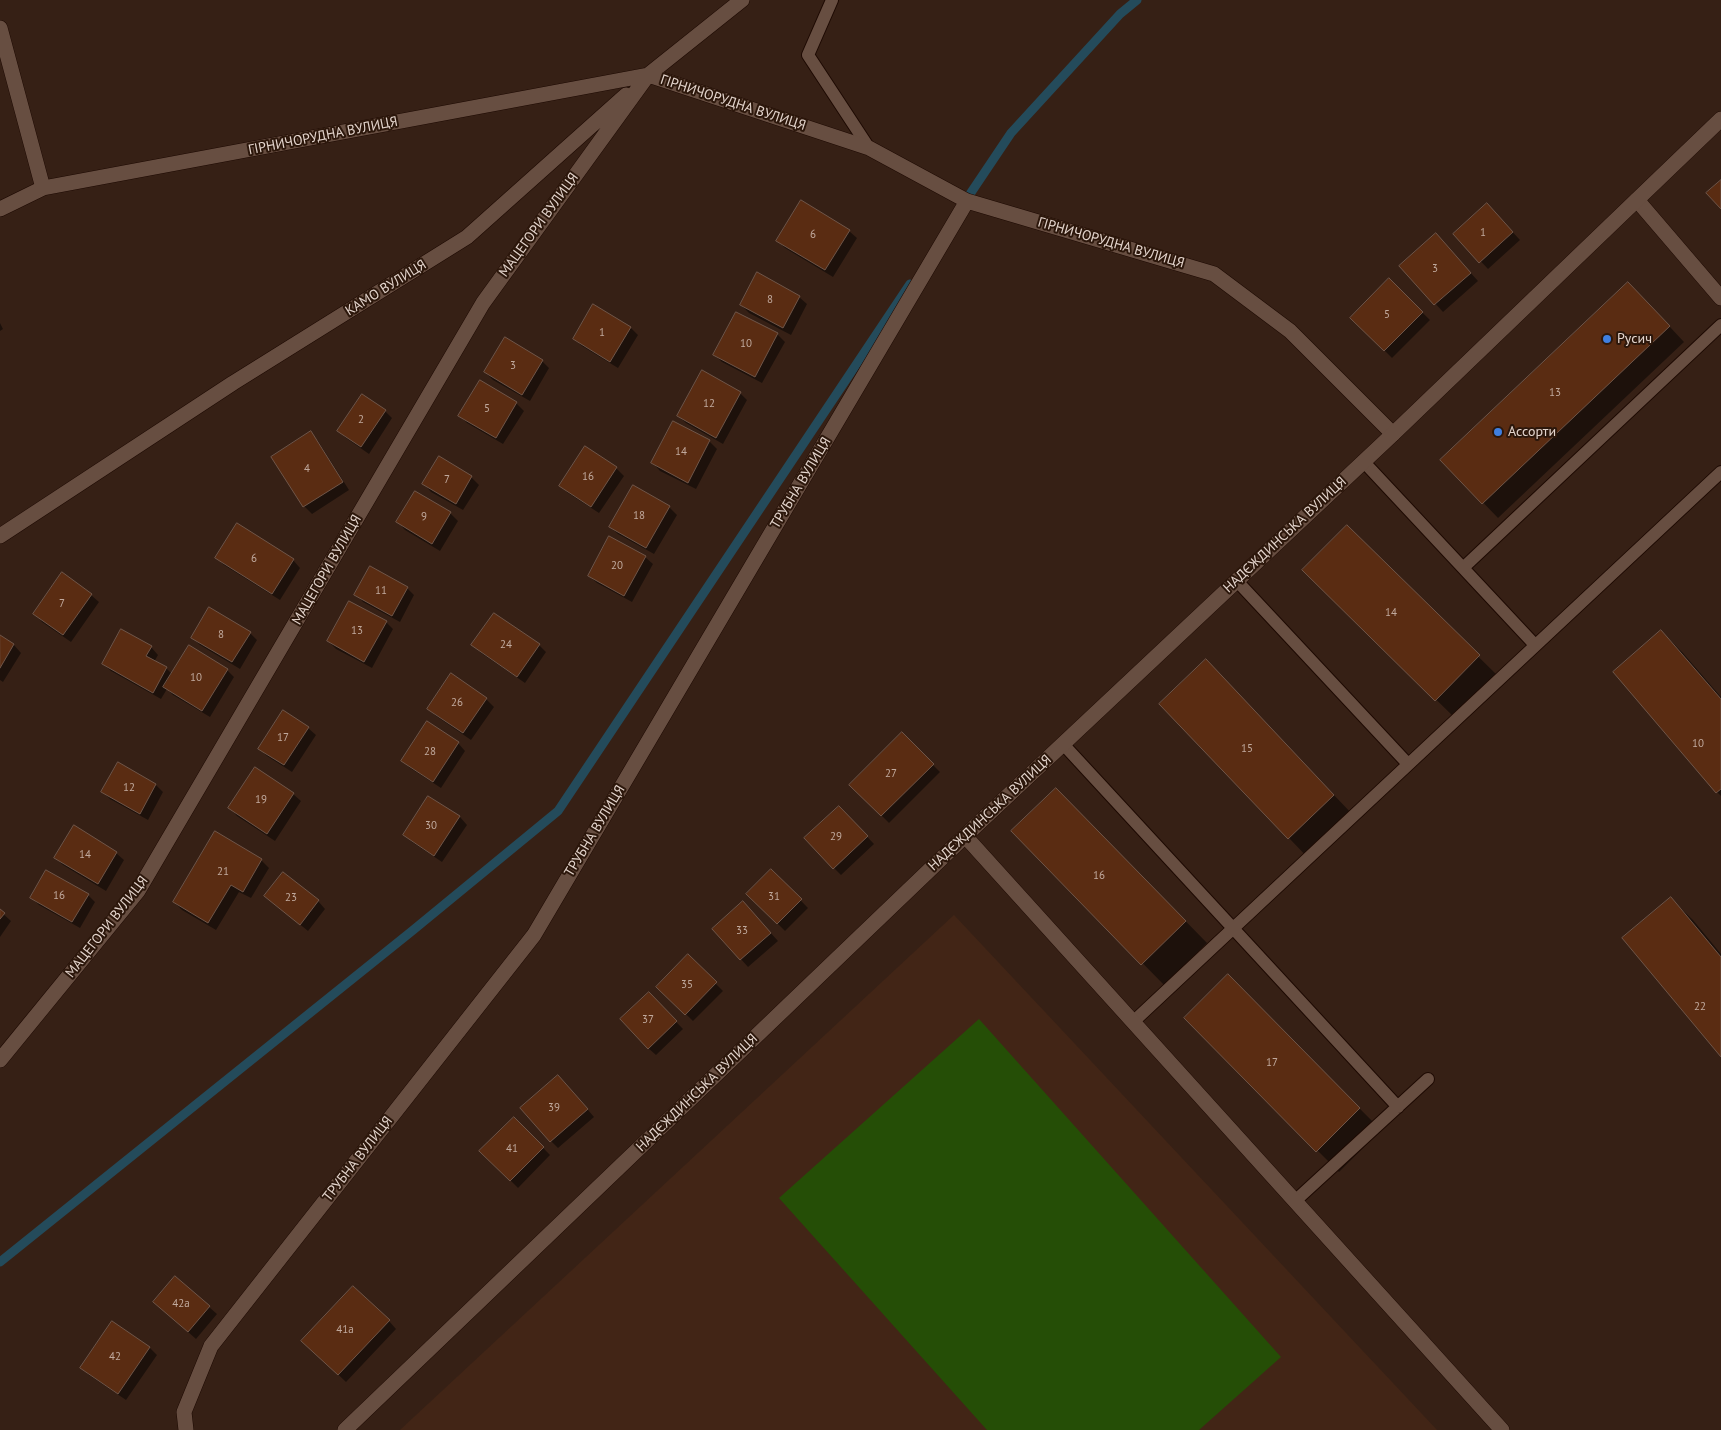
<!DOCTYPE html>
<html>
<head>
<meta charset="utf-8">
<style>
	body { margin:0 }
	canvas { display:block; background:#362015 }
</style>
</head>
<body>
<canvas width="1721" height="1430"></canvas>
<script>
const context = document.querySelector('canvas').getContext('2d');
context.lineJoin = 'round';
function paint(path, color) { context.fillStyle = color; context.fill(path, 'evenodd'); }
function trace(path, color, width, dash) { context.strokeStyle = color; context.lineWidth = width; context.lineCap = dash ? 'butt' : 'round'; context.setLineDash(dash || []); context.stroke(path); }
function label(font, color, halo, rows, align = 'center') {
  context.font = font + ' "PT Sans",sans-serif'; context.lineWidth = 4; context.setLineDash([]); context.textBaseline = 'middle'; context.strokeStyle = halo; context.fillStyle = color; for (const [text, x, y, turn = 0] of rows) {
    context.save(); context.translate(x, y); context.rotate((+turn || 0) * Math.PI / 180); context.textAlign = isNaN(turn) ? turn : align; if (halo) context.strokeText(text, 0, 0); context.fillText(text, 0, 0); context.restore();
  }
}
paint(new Path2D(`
	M954 915 1437 1430H400Z`), '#422516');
paint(new Path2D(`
	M979 1019 1281 1357 1199 1430H987L779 1198Z`), '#254e06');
paint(new Path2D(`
	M1494 212 1520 240 1488 269 1455 234Z
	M849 231 857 238 833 277 785 248 778 241Z
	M1443 242 1478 281 1443 312 1401 266Z
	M1389 280 1430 320 1392 358 1352 318Z
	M799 297 807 304 791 335 749 313 741 305Z
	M1643 298 1684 342 1498 518 1442 460Z
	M594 306 631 328 638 335 618 368 582 346 574 339Z
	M0 323 3 329 0 331Z
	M777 334 785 342 762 383 722 362 715 355Z
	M542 361 549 368 530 401 493 380 485 372Z
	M740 393 747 400 723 444 686 423 678 416Z
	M516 403 524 411 503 444 467 423 459 415Z
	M385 411 392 418 369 454 346 438 338 431Z
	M310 433 318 441 349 490 312 514 304 506 273 457Z
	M709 441 717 449 696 489 660 471 653 463Z
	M586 448 616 468 624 476 599 513 568 493 561 486Z
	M439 458 471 477 479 485 463 510 431 492 424 484Z
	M416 493 450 513 458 521 440 551 405 530 398 522Z
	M669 507 677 515 654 554 618 534 610 527Z
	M1347 527 1500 678 1458 721 1325 591Z
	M645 557 653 564 632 602 597 583 589 576Z
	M217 558 293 560 300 568 280 600 224 565Z
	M407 588 414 595 400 622 363 602 356 594Z
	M91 595 99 602 71 642 42 622 35 614Z
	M386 622 393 629 372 668 336 649 328 641Z
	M1661 631 1683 653 1721 697V796L1717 792Z
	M250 633 257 640 240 669 200 645 193 638Z
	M0 637 14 645 21 653 3 682 0 680Z
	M473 645H539L546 652 525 683 481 653Z
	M151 647 158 655 154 662 166 668 173 675 227 670 234 677 210 717 173 695 167 689 161 699 111 671 103 664Z
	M1227 683 1355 817 1310 860 1161 704Z
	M486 699 494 707 471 740 436 716 429 709Z
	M308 728 316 735 292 772 267 756 260 749Z
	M902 734 940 772 889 823 851 785Z
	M458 743 465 751 441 788 410 768 403 761Z
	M156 785 163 792 148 820 110 799 103 792Z
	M293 794 301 801 275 841 237 816 230 808Z
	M429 797 460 817 467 825 442 862 412 842 404 835Z
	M839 807 874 844 841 875 834 868Z
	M1078 811 1207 943 1164 985 1013 831Z
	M215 833 261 860 269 868 251 898 239 892 216 930 182 910 174 902Z
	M116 853 124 860 106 891 63 865 55 858Z
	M771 870 808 908 785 931 748 894Z
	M88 895 95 902 80 928 39 905 32 898Z
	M265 896 318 901 325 909 308 931Z
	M1671 899 1693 920 1721 954V1055Z
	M750 910 778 941 748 967 714 929Z
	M0 911 11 921 0 937Z
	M688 956 723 991 693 1021 658 987Z
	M1228 976 1381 1130 1339 1172 1185 1018Z
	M649 994 683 1029 656 1055 648 1048Z
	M566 1084 594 1117 558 1148 551 1141Z
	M514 1118 550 1155 518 1188 481 1151Z
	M154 1302 209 1307 217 1314 196 1339Z
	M389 1321 396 1329 346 1382 303 1341Z
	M112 1323 150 1348 157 1355 126 1400 89 1375 82 1368Z`), '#0007');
trace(new Path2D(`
	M964 203 1011 133 1120 14 1137 0
	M0 1262 412 931 558 811 910 284`), '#244b5b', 9);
const building = new Path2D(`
	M1721 180V209L1706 193Z
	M801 200 850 230 825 270 776 241Z
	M1487 203 1513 232 1479 263 1453 234Z
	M1436 233 1471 273 1434 305 1399 266Z
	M757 272 800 296 783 328 740 305Z
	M1389 278 1423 312 1384 351 1350 318Z
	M1628 282 1670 326 1482 504 1440 460Z
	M593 304 631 327 610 362 573 339Z
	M736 312 778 333 755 377 713 355Z
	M505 337 543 360 522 395 484 372Z
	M702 370 741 392 716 438 677 416Z
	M480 380 517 402 496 438 458 416Z
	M362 394 386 410 361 447 337 431Z
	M673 421 710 440 688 483 651 463Z
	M311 431 343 482 303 507 271 457Z
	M585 446 617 467 591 507 559 486Z
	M439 456 472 476 456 504 422 484Z
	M633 485 670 506 646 548 609 527Z
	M415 491 451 512 432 544 396 522Z
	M237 523 294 559 272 594 215 558Z
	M1347 525 1480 655 1435 701 1302 570Z
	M609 536 646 556 624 596 588 576Z
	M370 566 408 587 392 616 354 595Z
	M62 572 92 594 63 635 33 614Z
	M349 601 387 621 364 662 327 641Z
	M209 607 251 632 232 662 191 638Z
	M494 613 540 644 517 677 471 645Z
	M121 629 152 646 146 656 167 667 153 693 102 664Z
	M1661 630 1721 699V789L1716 793 1613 672Z
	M0 635 14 644 0 668Z
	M189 645 228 669 202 711 163 687Z
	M1206 659 1334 795 1288 839 1159 704Z
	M451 673 487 698 463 733 427 709Z
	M283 710 309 727 284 765 258 749Z
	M427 721 459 742 433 782 401 761Z
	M902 732 934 764 881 816 849 785Z
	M118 762 156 784 140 814 101 792Z
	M255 767 294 793 267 834 228 808Z
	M1056 788 1186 921 1141 965 1011 831Z
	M428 796 460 816 434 856 403 835Z
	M839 806 868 836 833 869 804 838Z
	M74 825 117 852 98 884 54 858Z
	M215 831 262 859 243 892 231 885 208 923 173 902Z
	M771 869 802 899 777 924 746 894Z
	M46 870 89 894 72 922 30 898Z
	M283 872 319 900 300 925 264 896Z
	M1671 897 1721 957V1057L1622 938Z
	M743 901 771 933 740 960 712 929Z
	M0 909 5 913 0 919Z
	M688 954 717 982 685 1015 656 987Z
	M1228 974 1360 1108 1316 1152 1184 1018Z
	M649 992 677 1021 648 1049 620 1019Z
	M558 1075 588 1109 550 1142 520 1108Z
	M514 1117 544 1147 510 1181 479 1151Z
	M175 1276 210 1306 188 1332 153 1302Z
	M353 1286 390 1320 338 1375 301 1341Z
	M112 1321 150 1347 118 1394 80 1368Z`);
paint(building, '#5a2c12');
trace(building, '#6f5548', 1);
const service = new Path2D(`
	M832 0 808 55 869 148
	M1363 461 1535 645
	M1463 568 1721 325
	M1237 581 1408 764
	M1063 744 1398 1107
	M1133 1022 1721 472
	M1295 1201 1428 1079`);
const minor = new Path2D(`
	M0 28 43 188
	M643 79 742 0
	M1637 200 1721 298
	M0 209 43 188 648 75 869 148 967 201 1214 274 1290 331 1393 434
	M0 536 233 383 467 237 626 95
	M965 836 1502 1430
	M0 1060 138 891 483 303 648 75
	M186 1430 184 1412 211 1346 534 935 967 201`);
const tertiary = new Path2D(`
	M345 1430 965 836 1393 434 1721 119`);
trace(service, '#1d0902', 14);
trace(minor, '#1d0902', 16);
trace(tertiary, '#1d0902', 16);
trace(service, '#674e41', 12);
trace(minor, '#674e41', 15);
trace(tertiary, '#674e41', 15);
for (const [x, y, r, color] of [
	[1607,339,5,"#3f7fe0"],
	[1498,432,5,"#3f7fe0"]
]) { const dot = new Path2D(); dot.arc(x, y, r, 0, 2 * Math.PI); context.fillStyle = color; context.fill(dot); trace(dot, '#2c170b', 2); }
label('11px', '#c1aa9e', null, [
	["1",1483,233],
	["6",813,235],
	["3",1435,269],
	["8",770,300],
	["5",1387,315],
	["1",602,333],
	["10",746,344],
	["3",513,366],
	["13",1555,393],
	["12",709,404],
	["5",487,409],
	["2",361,420],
	["14",681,452],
	["4",307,469],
	["16",588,477],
	["7",447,480],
	["18",639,516],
	["9",424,517],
	["6",254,559],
	["20",617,566],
	["11",381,591],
	["7",62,604],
	["14",1391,613],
	["13",357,631],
	["8",221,635],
	["24",506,645],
	["10",196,678],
	["26",457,703],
	["17",283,738],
	["10",1698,744],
	["15",1247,749],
	["28",430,752],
	["27",891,774],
	["12",129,788],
	["19",261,800],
	["30",431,826],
	["29",836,837],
	["14",85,855],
	["21",223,872],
	["16",1099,876],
	["16",59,896],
	["31",774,897],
	["23",291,898],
	["33",742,931],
	["35",687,985],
	["22",1700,1007],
	["37",648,1020],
	["17",1272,1063],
	["39",554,1108],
	["41",512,1149],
	["42а",181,1304],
	["41а",345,1330],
	["42",115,1357]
]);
label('14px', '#e3d4cc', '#2c170b', [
	["ГІРНИЧОРУДНА ВУЛИЦЯ",733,103,18],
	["ГІРНИЧОРУДНА ВУЛИЦЯ",323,136,-11],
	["МАЦЕГОРИ ВУЛИЦЯ",539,225,-54],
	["ГІРНИЧОРУДНА ВУЛИЦЯ",1111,243,16],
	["КАМО ВУЛИЦЯ",386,288,-32],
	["ТРУБНА ВУЛИЦЯ",801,483,-59],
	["НАДЄЖДИНСЬКА ВУЛИЦЯ",1285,535,-43],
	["МАЦЕГОРИ ВУЛИЦЯ",327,570,-60],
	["НАДЄЖДИНСЬКА ВУЛИЦЯ",990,813,-43],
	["ТРУБНА ВУЛИЦЯ",595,831,-59],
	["МАЦЕГОРИ ВУЛИЦЯ",107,927,-52],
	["НАДЄЖДИНСЬКА ВУЛИЦЯ",697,1093,-44],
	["ТРУБНА ВУЛИЦЯ",358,1159,-52]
]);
label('14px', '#e3d4cc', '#2c170b', [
	["Русич",1617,339],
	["Ассорти",1508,432]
], 'left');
</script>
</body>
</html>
